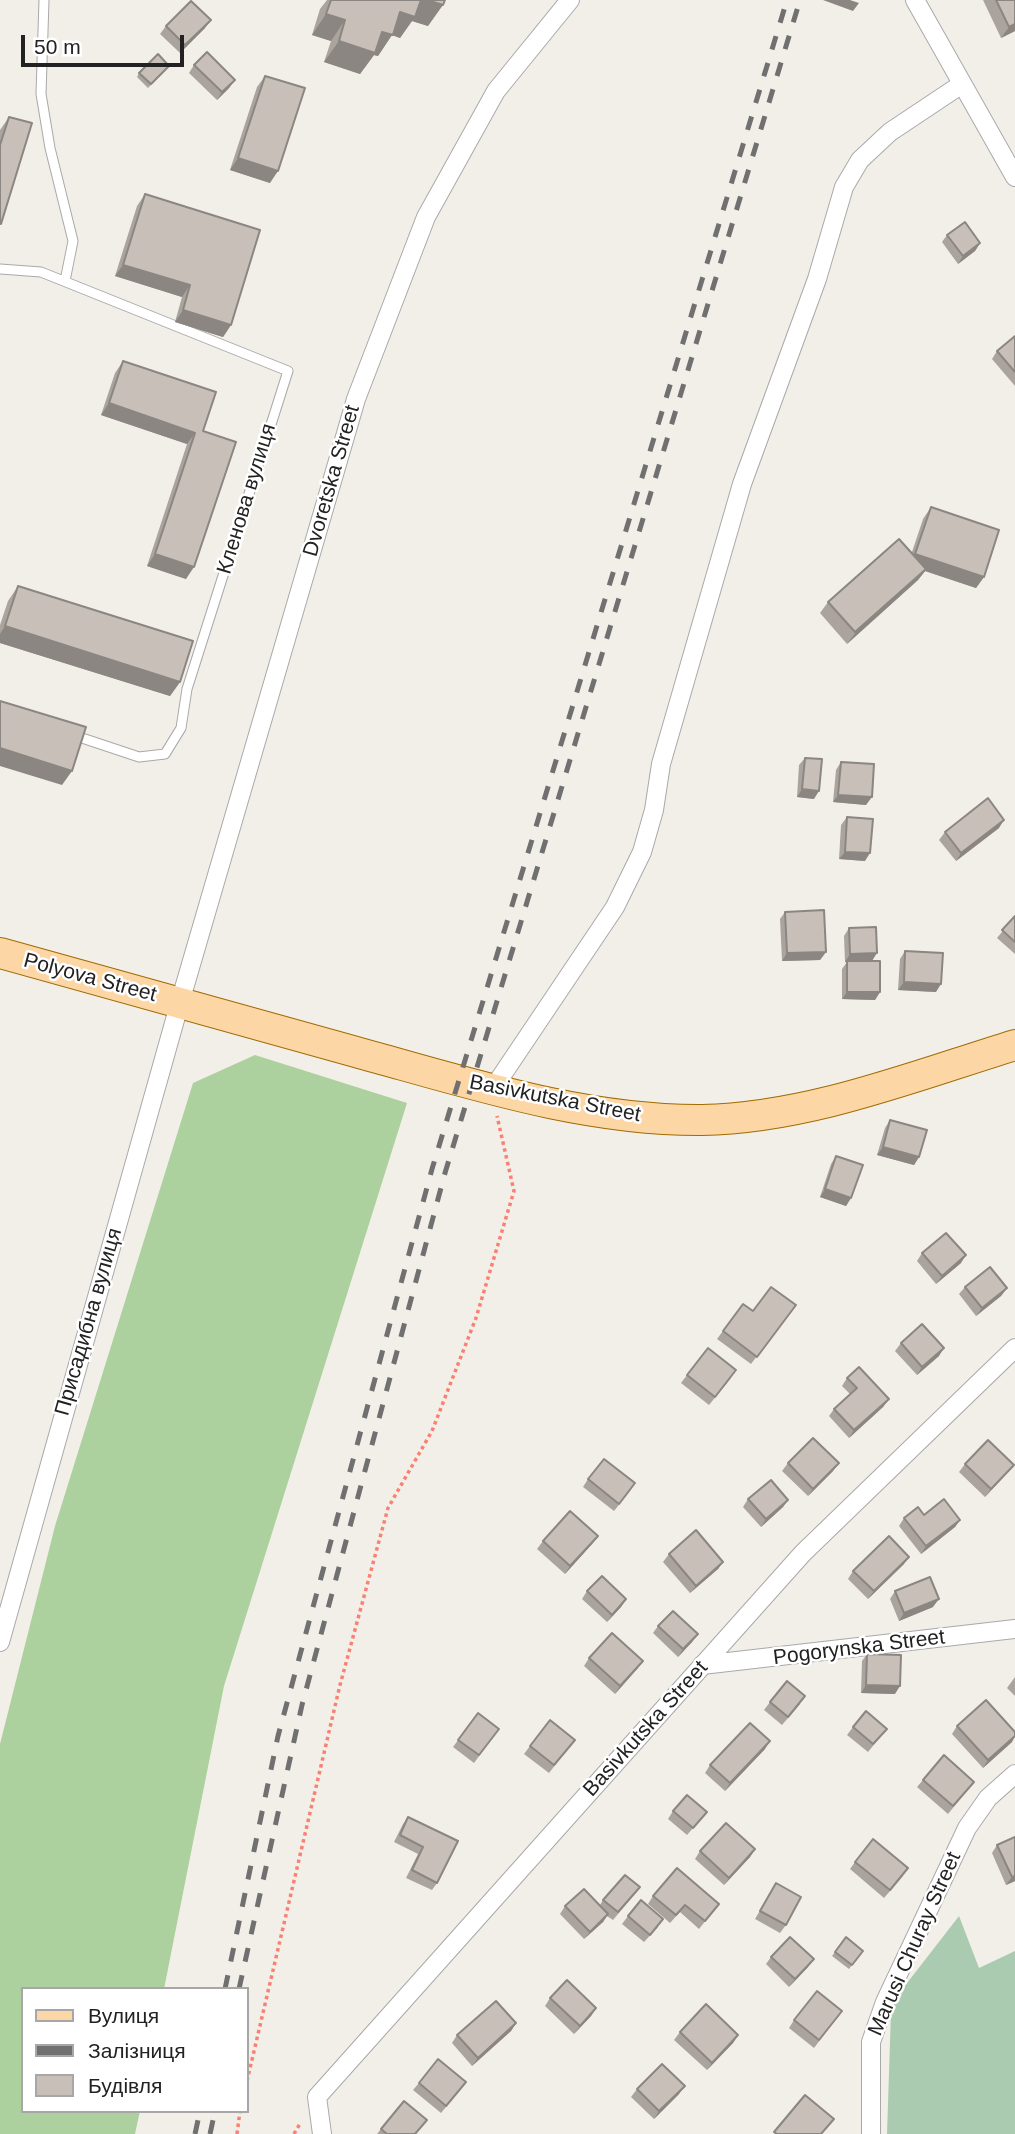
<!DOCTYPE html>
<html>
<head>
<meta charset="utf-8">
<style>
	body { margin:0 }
	#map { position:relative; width:1015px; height:2134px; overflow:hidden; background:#f2efe9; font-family:Helvetica,sans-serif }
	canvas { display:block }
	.legend { position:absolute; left:21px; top:1987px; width:228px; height:126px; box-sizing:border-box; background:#fff; border:2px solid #a7a7a7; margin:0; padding:9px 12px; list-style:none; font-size:21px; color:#222 }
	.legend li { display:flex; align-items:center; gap:14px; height:35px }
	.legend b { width:35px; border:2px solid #a7a7a7 }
	.scale { position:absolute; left:21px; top:35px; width:163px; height:32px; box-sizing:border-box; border:4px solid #222; border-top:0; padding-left:9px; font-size:21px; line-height:24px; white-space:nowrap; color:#222; -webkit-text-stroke:5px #fff; paint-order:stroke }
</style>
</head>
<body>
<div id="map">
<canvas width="1015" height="2134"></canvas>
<ul class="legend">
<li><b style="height:9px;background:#fcd6a4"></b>Вулиця</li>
<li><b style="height:9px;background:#707070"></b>Залізниця</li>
<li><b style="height:19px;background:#c7bfb8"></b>Будівля</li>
</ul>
<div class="scale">50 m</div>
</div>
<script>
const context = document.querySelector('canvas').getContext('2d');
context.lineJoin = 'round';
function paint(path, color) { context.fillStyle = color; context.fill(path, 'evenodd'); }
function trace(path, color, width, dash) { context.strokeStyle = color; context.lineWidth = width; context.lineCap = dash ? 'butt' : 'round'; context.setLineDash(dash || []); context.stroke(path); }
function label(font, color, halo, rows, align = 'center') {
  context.font = font + ' Helvetica,sans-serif'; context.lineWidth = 5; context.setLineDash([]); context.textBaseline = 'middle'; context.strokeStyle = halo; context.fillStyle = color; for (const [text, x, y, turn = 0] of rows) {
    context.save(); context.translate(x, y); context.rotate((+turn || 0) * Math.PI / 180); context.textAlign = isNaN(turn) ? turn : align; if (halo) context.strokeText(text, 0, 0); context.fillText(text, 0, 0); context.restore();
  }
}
paint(new Path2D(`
	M255 1055 407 1103 224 1686 164 1989H23V2111H140L135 2134H0V1744L55 1526 193 1083Z`), '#add19e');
paint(new Path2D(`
	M959 1916 979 1968 1015 1951V2134H887L891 2011 904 1987Z`), '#aacbaf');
const lane = new Path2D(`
	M44 0 41 94 50 148 73 241 65 281
	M0 269 41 272 288 371 187 689 181 728 165 754 139 757 73 735`);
const street = new Path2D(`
	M915 0 1015 177
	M492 1090 615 907 642 852 654 810 661 764 742 484 817 279 844 187 860 160 890 132 962 84
	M0 1642 180 1002 356 399 426 217 496 91 570 0
	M702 1665 1015 1629
	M322 2134 317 2097 803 1553 1015 1348
	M871 2134V2042L885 2002 967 1828 988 1798 1015 1774`);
const primary = new Path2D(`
	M0 953C119 986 238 1019 356 1052 469 1083 584 1121 702 1120 809 1118 914 1076 1015 1045`);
trace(lane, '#a9a9a9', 11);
trace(street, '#a9a9a9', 20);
trace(primary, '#a06b00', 32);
trace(new Path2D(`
	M247 2081 340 1685 388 1508 432 1431 476 1318 514 1191 497 1116
	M237 2134 240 2111
	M294 2134 301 2122`), '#fa8072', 3.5, [3.5, 3.5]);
trace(lane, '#fff', 9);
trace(street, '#fff', 18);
trace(primary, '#fcd6a4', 30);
trace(new Path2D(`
	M225 1989 278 1736 432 1169 787 0
	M239 1989 302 1705 445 1173 800 0
	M195 2134 200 2111
	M210 2134 215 2111`), '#707070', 5, [14, 14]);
paint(new Path2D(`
	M327 0H445L428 26 412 21 400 38 392 35 378 56 374 55 360 74 324 62 331 41 312 35 320 9Z
	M983 0H1015V31L1001 38Z
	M166 26 205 28 180 53 160 34Z
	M194 65 235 80 229 88 217 100 189 73Z
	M166 70 148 88 137 77 139 73Z
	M265 76 270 183 230 170 257 87Z
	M9 117 0 225V130Z
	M145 194 231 325 223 337 175 322 182 297 115 276 137 206Z
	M947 235 980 243 975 251 958 264 942 242Z
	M1015 336V386L992 359 997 351Z
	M123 361 203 431 186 579 147 566 187 444 101 415 115 373Z
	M931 507 984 577 976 588 925 571 918 580 847 644 820 613 828 602 912 552 923 519Z
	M18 586 180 682 170 696 0 643V625L8 601Z
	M805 758 814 799 797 797 799 765Z
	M841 762 866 805 833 802 836 770Z
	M847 817 865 861 839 859 841 825Z
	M999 828 956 861 939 840 945 832Z
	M785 912 826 952 820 960 782 961 780 919Z
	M1015 916V954L997 938Z
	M849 928 872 961 880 992 875 1000 842 999V969L847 962H845L844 936Z
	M905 951 936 992 898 990 900 959Z
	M890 1120 919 1157 914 1165 877 1155 885 1128Z
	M836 1156 851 1198 846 1206 820 1197 831 1164Z
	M922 1253 961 1263 936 1284 917 1261Z
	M965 1287 1007 1288 1001 1296 976 1316 959 1294Z
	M743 1304 753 1311 796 1305 751 1364 717 1339Z
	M901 1343 939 1356 917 1375 895 1351Z
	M687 1375 731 1378 709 1405 681 1383Z
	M847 1378 889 1399 883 1407 849 1438 829 1416 834 1409 850 1394 842 1386Z
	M788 1463 833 1471 808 1496 782 1471Z
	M965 1464 1014 1465 1008 1472 985 1497 959 1472Z
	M588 1479 630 1491 614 1511 583 1487Z
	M748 1499 788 1500 783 1507 761 1527 743 1507Z
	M924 1515 960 1520 955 1527 921 1554 899 1526 904 1518Z
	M598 1536 592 1544 565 1574 537 1549 543 1541Z
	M669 1554 723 1562 718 1569 690 1593 663 1562Z
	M904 1564 868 1599 848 1579 853 1571Z
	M587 1591 626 1599 621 1607 607 1622 582 1599Z
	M895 1591 933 1607 899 1621 890 1599Z
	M658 1626 698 1634 692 1642 678 1657 653 1633Z
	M867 1654 895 1694 861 1693 862 1661Z
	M589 1658 643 1661 637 1669 615 1694 584 1666Z
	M1015 1677V1696L1007 1688Z
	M770 1702 800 1704 782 1725 764 1710Z
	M478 1713 499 1729 474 1763 453 1747Z
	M957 1726 1012 1742 983 1768 952 1734Z
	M853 1727 887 1729 868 1752 847 1735Z
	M575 1740 549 1773 524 1754 530 1746Z
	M765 1749 725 1791 705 1773 710 1765Z
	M923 1780 974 1782 948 1814 917 1787Z
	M673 1811 701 1819 687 1835 668 1819Z
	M408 1817 458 1841 437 1883 432 1890 406 1878 418 1854 394 1842 403 1824Z
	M1015 1837V1881L1006 1885 992 1853 997 1845Z
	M755 1849 750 1857 724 1885 695 1859 700 1851Z
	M855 1862 903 1876 884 1898 850 1869Z
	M776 1883 786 1925 780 1933 755 1919Z
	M634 1895 613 1920 607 1916 603 1922 584 1939 560 1914 565 1906 600 1905 603 1900Z
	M653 1896 719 1904 699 1929 680 1912 670 1923 648 1904Z
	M628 1916 658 1927 644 1942 622 1924Z
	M846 1937 863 1951 849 1969 832 1956Z
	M771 1957 808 1967 789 1987 766 1964Z
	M550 1998 596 2008 591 2016 574 2034 545 2006Z
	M842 2011 814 2048 789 2028 794 2020Z
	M516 2023 511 2031 472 2066 452 2043 457 2035Z
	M680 2032 738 2035 733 2043 707 2070 674 2040Z
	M419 2083 460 2090 441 2113 413 2090Z
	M637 2089 679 2094 654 2119 631 2097Z
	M421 2127 416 2134H377L381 2129Z`), '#aba49e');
paint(new Path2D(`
	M420 0H427L443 5 428 26 412 21 400 38 392 35 378 56 374 55 360 74 324 62 339 41 382 32 400 12Z
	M823 0H850L859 3 853 11Z
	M326 14 345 20 331 41 312 35Z
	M211 20 205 28 180 53 185 45Z
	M1015 24V31L1001 38 1009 27Z
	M235 80 229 88 217 100 222 92Z
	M238 158 278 171 270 183 230 170Z
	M980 243 975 251 958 264 963 256Z
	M123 265 190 285 182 297 115 276Z
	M183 310 231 325 223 337 175 322Z
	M109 403 195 433 187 444 101 415Z
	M155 554 194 567 186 579 147 566Z
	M915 554 984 577 976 588 925 571 918 580 847 644Z
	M5 626 180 682 170 696 0 643V634Z
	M0 748 72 771 62 785 0 766Z
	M802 789 819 791 814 799 797 797Z
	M838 795 872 797 866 805 833 802Z
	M1004 820 999 828 956 861 961 853Z
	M845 852 870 853 865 861 839 859Z
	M826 952 820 960 782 961 787 953Z
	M877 953 872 961 845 962 850 954Z
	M904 982 941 984 936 992 898 990Z
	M847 992H880L875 1000 842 999Z
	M883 1147 919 1157 914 1165 877 1155Z
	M825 1189 851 1198 846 1206 820 1197Z
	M966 1255 961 1263 936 1284 942 1276Z
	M1007 1288 1001 1296 976 1316 982 1308Z
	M944 1348 939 1356 917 1375 922 1367Z
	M889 1399 883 1407 849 1438 854 1430Z
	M839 1463 833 1471 808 1496 813 1489Z
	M1014 1465 1008 1472 985 1497 991 1489Z
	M788 1500 783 1507 761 1527 766 1519Z
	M960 1520 955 1527 921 1554 926 1546Z
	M598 1536 592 1544 565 1574 570 1566Z
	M909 1557 904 1564 868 1599 874 1591Z
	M723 1562 718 1569 690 1593 696 1586Z
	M626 1599 621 1607 607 1622 612 1615Z
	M939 1599 933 1607 899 1621 904 1613Z
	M698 1634 692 1642 678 1657 683 1649Z
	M643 1661 637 1669 615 1694 620 1686Z
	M866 1685 900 1686 895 1694 861 1693Z
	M1015 1736 1012 1742 983 1768 988 1760Z
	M770 1741 765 1749 725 1791 730 1783Z
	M755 1849 750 1857 724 1885 729 1878Z
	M1015 1876V1881L1006 1885 1012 1877Z
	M608 1914 603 1922 584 1939 590 1932Z
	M814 1959 808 1967 789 1987 795 1979Z
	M596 2008 591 2016 574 2034 580 2026Z
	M516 2023 511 2031 472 2066 478 2058Z
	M738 2035 733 2043 707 2070 712 2063Z
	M685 2086 679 2094 654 2119 659 2111Z`), '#8b8681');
const building = new Path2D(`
	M331 0H421L415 17 400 12 393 35 382 32 375 53 339 41 345 20 326 14Z
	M427 0H445L443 5Z
	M996 0H1015V24L1009 27Z
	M191 1 211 20 185 45 166 26Z
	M207 52 235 80 222 92 194 65Z
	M158 54 169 66 151 84 139 73Z
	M265 76 305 88 278 171 238 158Z
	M9 117 32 123 1 224 0 223V145Z
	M145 194 260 230 231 325 183 310 190 285 123 265Z
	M965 222 980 243 963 256 947 235Z
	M1015 336V372L997 351Z
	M123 361 216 392 203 431 236 442 194 567 155 554 195 433 109 403Z
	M931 507 999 530 984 577 915 554Z
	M899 539 926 569 855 632 828 602Z
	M18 586 193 641 180 682 5 626Z
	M0 701 86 727 72 771 0 748Z
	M805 758 822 759 819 791 802 789Z
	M841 762 874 764 872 797 838 795Z
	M988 798 1004 820 961 853 945 832Z
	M847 817 873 819 870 853 845 852Z
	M824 910 826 952 787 953 785 912Z
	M1015 916V942L1002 930Z
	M876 927 877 953 850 954 849 928Z
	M905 951 943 953 941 984 904 982Z
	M847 961H880V992H847Z
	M890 1120 927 1130 919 1157 883 1147Z
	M836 1156 863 1165 851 1198 825 1189Z
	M946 1233 966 1255 942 1276 922 1253Z
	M990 1267 1007 1288 982 1308 965 1287Z
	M771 1287 796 1305 757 1357 723 1331 743 1304 753 1311Z
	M922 1324 944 1348 922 1367 901 1343Z
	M708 1348 736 1370 715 1397 687 1375Z
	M859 1367 889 1399 854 1430 834 1409 857 1388 847 1378Z
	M813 1438 839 1463 813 1489 788 1463Z
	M988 1440 1014 1465 991 1489 965 1464Z
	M604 1459 635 1483 619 1504 588 1479Z
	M771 1480 788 1500 766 1519 748 1499Z
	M944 1499 960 1520 926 1546 904 1518 918 1507 924 1515Z
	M570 1511 598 1536 570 1566 543 1541Z
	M696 1530 723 1562 696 1586 669 1554Z
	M889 1536 909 1557 874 1591 853 1571Z
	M602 1576 626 1599 612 1615 587 1591Z
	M930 1577 939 1599 904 1613 895 1591Z
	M673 1611 698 1634 683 1649 658 1626Z
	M612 1633 643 1661 620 1686 589 1658Z
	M867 1654 901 1655 900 1686 866 1685Z
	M787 1681 805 1696 788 1717 770 1702Z
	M986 1700 1015 1732V1736L988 1760 957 1726Z
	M866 1711 887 1729 873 1744 853 1727Z
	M478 1713 499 1729 479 1755 458 1740Z
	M550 1720 575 1740 554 1765 530 1746Z
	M750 1723 770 1741 730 1783 710 1765Z
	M944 1755 974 1782 953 1806 923 1780Z
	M687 1795 707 1812 693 1828 673 1811Z
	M408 1817 458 1841 437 1883 412 1870 423 1847 400 1835Z
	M726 1823 755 1849 729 1878 700 1851Z
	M1015 1837V1876L1012 1877 997 1845Z
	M873 1839 908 1868 890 1890 855 1862Z
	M677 1868 719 1904 705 1921 685 1905 676 1915 653 1896Z
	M625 1875 640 1887 618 1912 603 1900Z
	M776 1883 801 1897 786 1925 760 1911Z
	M584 1889 608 1914 590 1932 565 1906Z
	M641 1900 663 1919 650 1935 628 1916Z
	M790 1937 814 1959 795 1979 771 1957Z
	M846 1937 863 1951 852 1965 835 1952Z
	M567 1980 596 2008 580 2026 550 1998Z
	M817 1991 842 2011 819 2040 794 2020Z
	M496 2001 516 2023 478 2058 457 2035Z
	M706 2004 738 2035 712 2063 680 2032Z
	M438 2059 466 2082 446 2106 419 2083Z
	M662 2064 685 2086 659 2111 637 2089Z
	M805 2095 834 2119 821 2134H777L774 2132Z
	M404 2101 427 2120 415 2134H387L381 2129Z`);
paint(building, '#c7bfb8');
trace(building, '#8b8681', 2);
label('21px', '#222', '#fff', [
	["Dvoretska Street",332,481,-74],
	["Кленова вулиця",247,499,-73],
	["Polyova Street",90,978,15],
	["Basivkutska Street",555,1099,11],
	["Присадибна вулиця",89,1322,-74],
	["Pogorynska Street",859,1648,-7],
	["Basivkutska Street",646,1729,-48],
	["Marusi Churay Street",915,1944,-66]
]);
</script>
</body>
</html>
